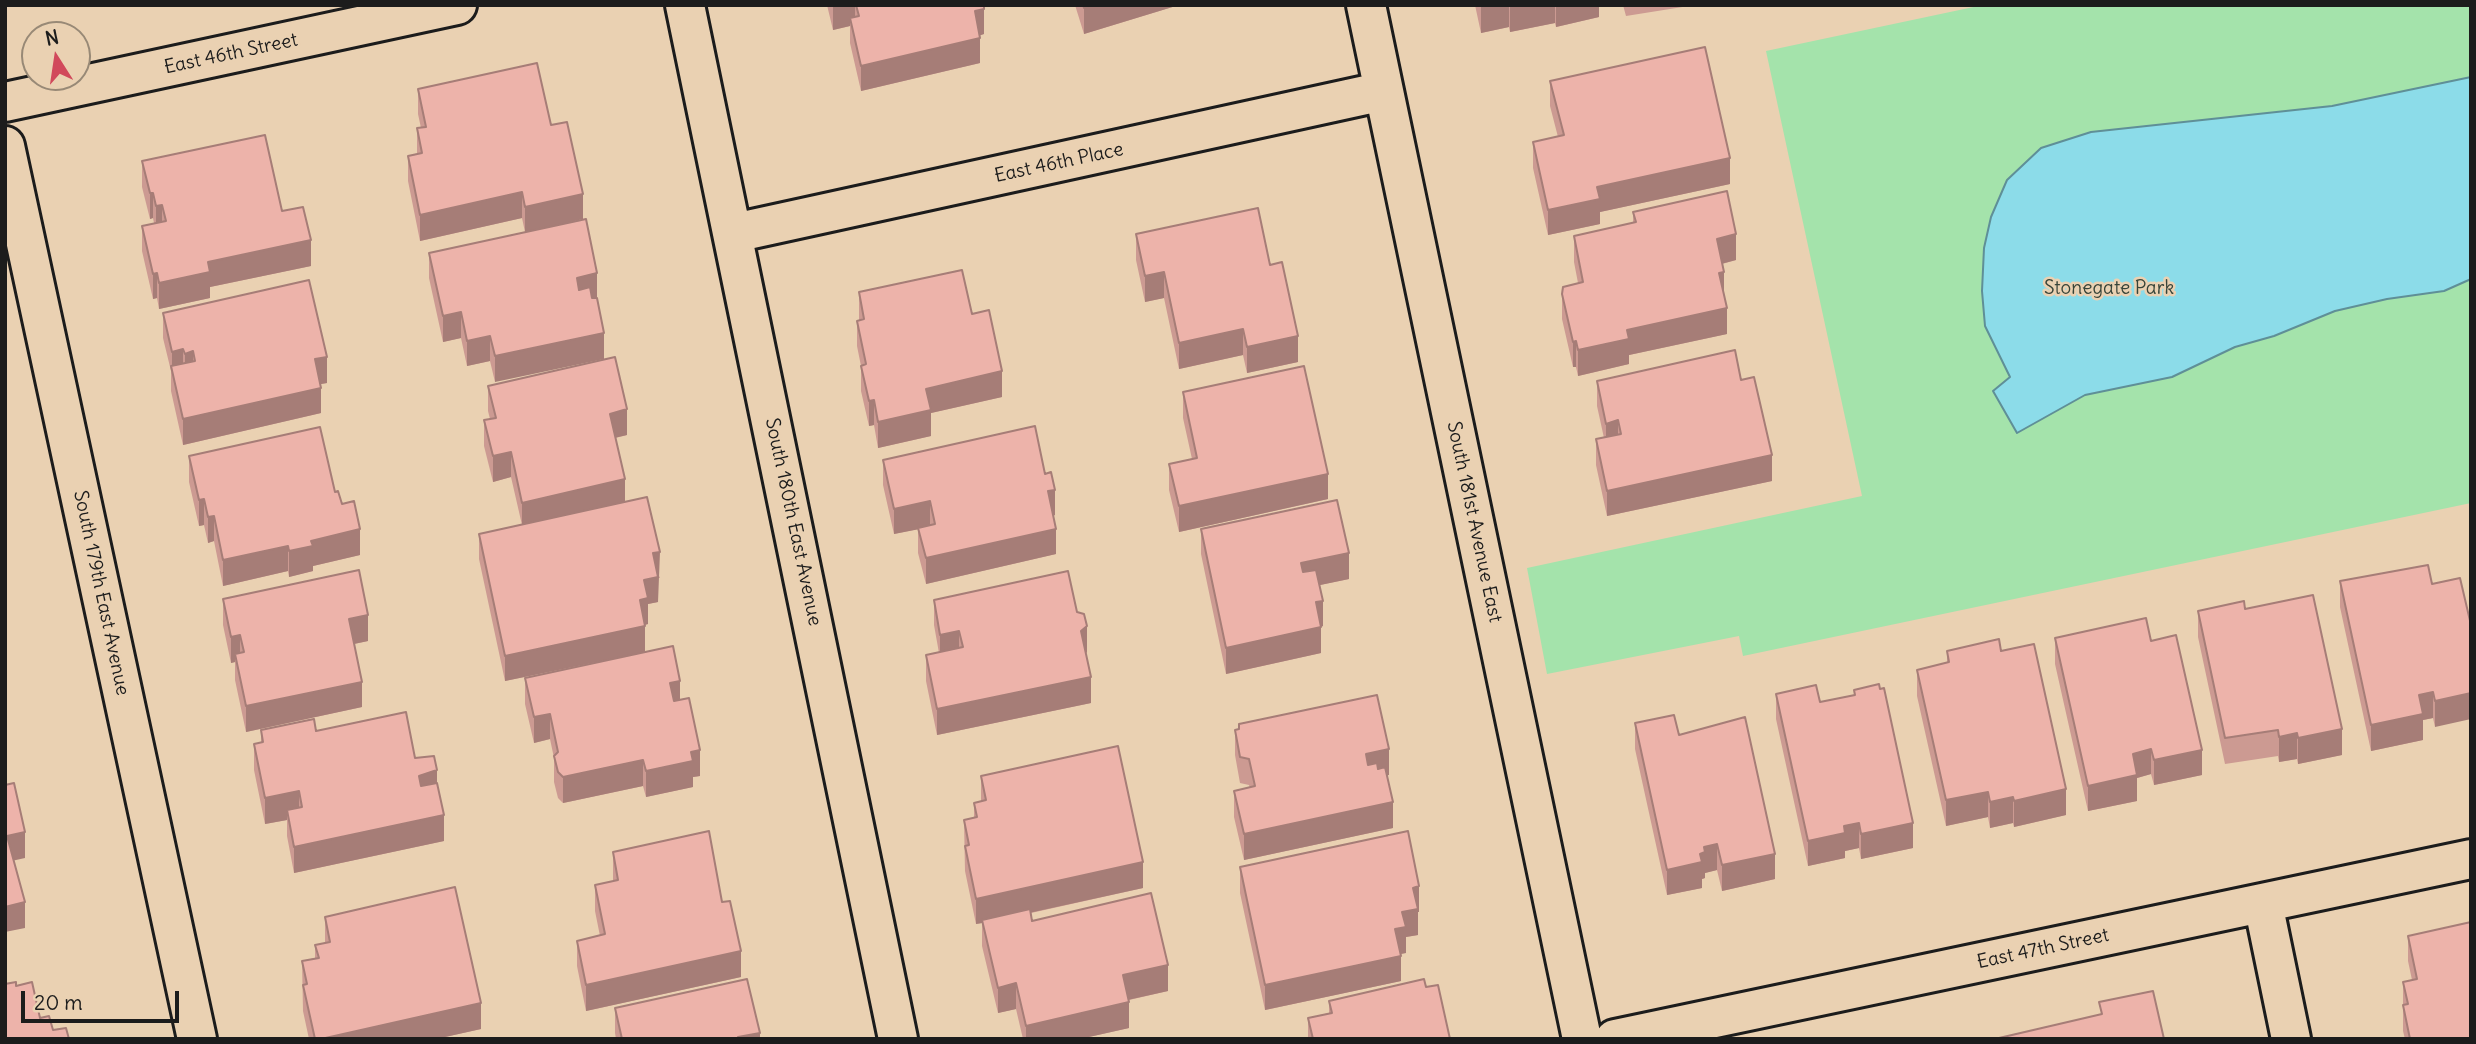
<!DOCTYPE html>
<html>
<head>
<meta charset="utf-8">
<style>
	body { margin:0 }
	#map { position:relative; width:2476px; height:1044px; overflow:hidden; background:#ead1b2; font-family:Delius,sans-serif }
	canvas { display:block }
	.frame { position:absolute; inset:0; border:7px solid #1c1c1c; pointer-events:none }
	.north { position:absolute; left:21px; top:21px; width:70px; height:70px; box-sizing:border-box; background:#ead1b2; border:2px solid #988976; border-radius:50%; rotate:348deg; font-size:19px; font-weight:700; line-height:28px; text-align:center; color:#1c1c1c }
	.north::after { content:''; display:block; margin:auto; width:24px; height:32px; background:#d1495b; clip-path:polygon(50% 0,100% 100%,50% 72%,0 100%) }
	.scale { position:absolute; left:21px; top:991px; width:158px; height:32px; box-sizing:border-box; border:4px solid #1c1c1c; border-top:0; padding-left:9px; font-size:21px; line-height:24px; white-space:nowrap; color:#1c1c1c; -webkit-text-stroke:5px #ead1b2; paint-order:stroke }
</style>
</head>
<body>
<div id="map">
<canvas width="2476" height="1044"></canvas>
<div class="frame"></div>
<div class="north">N</div>
<div class="scale">20 m</div>
</div>
<script>
const context = document.querySelector('canvas').getContext('2d');
context.lineJoin = 'round';
function paint(path, color) { context.fillStyle = color; context.fill(path, 'evenodd'); }
function trace(path, color, width, dash) { context.strokeStyle = color; context.lineWidth = width; context.lineCap = dash ? 'butt' : 'round'; context.setLineDash(dash || []); context.stroke(path); }
function label(font, color, halo, rows, align = 'center') {
  context.font = font + ' Delius,sans-serif'; context.lineWidth = 5; context.setLineDash([]); context.textBaseline = 'middle'; context.strokeStyle = halo; context.fillStyle = color; for (const [text, x, y, turn = 0] of rows) {
    context.save(); context.translate(x, y); context.rotate((+turn || 0) * Math.PI / 180); context.textAlign = isNaN(turn) ? turn : align; if (halo) context.strokeText(text, 0, 0); context.fillText(text, 0, 0); context.restore();
  }
}
paint(new Path2D(`
	M1983 5H2471V503L1743 656 1739 636 1547 674 1527 568 1862 496 1766 51Z`), '#a4e3ab');
const water = new Path2D(`
	M2471 77V279L2444 291 2387 299 2335 311 2274 336 2235 347 2172 377 2085 395 2017 433 1993 391 2010 377 1985 326 1982 291 1984 248 1991 217 2007 180 2041 148 2091 132 2332 106Z`);
paint(water, '#8cdce9');
trace(water, '#5f8f97', 2);
const street = new Path2D(`
	M685 5 898 1039
	M1366 5 1582 1039
	M5 102 457 5
	M5 146 197 1039
	M734 233 1384 91
	M2263 903 2291 1039
	M1615 1039 2471 859`);
trace(street, '#1c1c1c', 44);
trace(street, '#ead1b2', 38);
paint(new Path2D(`
	M827 5H984V34L980 35V63L861 91 850 43V26L833 30Z
	M1075 5H1179L1084 34Z
	M1475 5H1599V17L1556 27 1555 23 1510 32 1509 27 1481 33Z
	M1623 5H1695L1626 16Z
	M1550 81 1730 184 1600 212V224L1548 235 1533 168V142L1558 137 1550 106Z
	M418 89 551 125 495 382 490 361 467 366 461 338 443 342 429 278V253L525 232 522 218 420 241 408 181V156L417 154V128H421L418 114Z
	M142 161 282 211 311 266 210 287V298L159 309 157 298 153 299 142 251V226L154 223 153 218 150 219 142 187Z
	M1633 212 1736 260 1722 264 1727 334 1629 355V364L1578 376 1576 367H1573L1562 319V294L1578 283 1574 262V236L1633 223Z
	M1136 234 1270 265 1298 362 1247 373 1243 355 1179 369 1164 298 1145 302 1136 260Z
	M859 292 972 314 1002 397 931 413V436L878 448 874 425 869 426 861 391V366L857 346V321L859 320Z
	M163 313 327 383 321 384V413L183 445 171 391V371L163 338Z
	M1741 380 1772 481 1607 516 1596 465V439L1604 438 1597 406V381Z
	M488 386 627 435 615 438 625 502 660 578H658V602L648 604V624L645 625V652L505 681 479 559V534L522 525 511 477 493 482 484 446V420L490 419 488 411Z
	M1183 392 1328 499 1179 532 1169 490V464L1192 459 1183 418Z
	M189 456 335 492 342 504 360 555 313 566V571L289 577 288 571 223 586 214 541 208 543 204 525 199 526 189 482Z
	M883 460 1055 515 1053 516 1056 554 926 584 918 553V529L894 534 883 485Z
	M1201 529 1349 579 1320 585 1323 626 1321 627V653L1226 674 1201 554Z
	M2460 578 2435 727 2433 718 2423 720V740L2371 751 2340 607V581L2432 584Z
	M223 599 368 641 354 644 362 707 246 732 235 680V662L231 663 223 625Z
	M934 600 1077 612 1087 652 1086 653 1091 703 937 735 926 681V655L939 653 934 625Z
	M2245 609 2342 755 2298 764 2297 759 2279 762 2278 756 2225 764 2198 637V611Z
	M2055 638 2151 641 2202 775 2154 785 2151 774 2137 778V801L2088 811 2055 664Z
	M1947 651H2001L2066 815 2014 827 2013 823 1990 828 1988 817 1946 826 1917 696V670L1947 663Z
	M525 678 680 699 700 776 693 777V787L646 797 643 786 563 803 558 798 554 782V758L550 739 534 743 525 704Z
	M1854 690 1913 848 1861 859 1859 848 1845 851V858L1808 866 1776 719V694L1820 702 1854 695Z
	M1635 723 1679 735 1775 879 1722 891 1717 870 1705 873V878L1702 879V888L1667 895 1635 749Z
	M1239 724 1389 775H1387L1393 828 1244 860 1234 817V791L1250 788 1249 785 1240 783 1235 755V730L1239 729Z
	M261 730 316 731 415 758 437 784 444 841 294 873 287 836V820L265 824 254 770V744L261 743Z
	M981 776 1143 888 1031 913 1032 921 1168 991 1129 1000V1028L1080 1039H1023L1016 1009 998 1013 982 946V923L976 924 965 871 964 820 974 818V803L981 802Z
	M613 852 722 902 741 977 586 1011 577 966V941L600 936 595 911V885L613 881Z
	M1240 867 1419 912H1418V935L1406 937V953L1400 954 1401 981 1265 1010 1240 893Z
	M325 917 481 1029 436 1039H309L303 1011 302 961 315 958V945L325 943Z
	M2408 936 2471 1039H2405L2403 1031V982L2412 980 2408 961Z
	M1426 987 1450 1039H1308V1018L1329 1013V1001Z
	M615 1008 760 1039H616L615 1033Z`), '#cc9a92');
paint(new Path2D(`
	M833 5H855V24L850 18V26L833 30Z
	M1094 5H1179L1084 34V8Z
	M1491 5H1509V27L1481 33V7Z
	M1517 5H1555V23L1510 32V7Z
	M1556 5H1599V17L1556 27Z
	M984 9V34L975 37V11Z
	M980 38V63L861 91V66Z
	M1730 158V184L1600 212V224L1548 235V210L1597 187Z
	M522 192V218L420 241V215Z
	M150 193H153V218L150 219Z
	M583 194V219L525 233V207Z
	M162 205V231L156 232V206Z
	M1736 234V260L1717 265V239Z
	M311 240V266L210 287V298L159 309V283L208 262Z
	M1164 272V298L1145 302V276Z
	M1724 272V298L1719 273Z
	M157 273V298L153 299V274Z
	M597 273V299L577 303V278Z
	M1727 308V334L1629 355V364L1578 376V350L1627 330Z
	M461 312V338L443 342V316Z
	M1243 329V355L1179 369V343Z
	M604 333V359L495 382V356Z
	M490 336V361L467 366V341Z
	M1298 336V362L1247 373V347Z
	M1576 341V367H1573V342Z
	M183 349V374L172 372V352Z
	M193 351V377L185 380V354Z
	M327 357V383L315 385V359Z
	M1002 371V397L931 413V436L878 448V422L926 389Z
	M321 388V413L183 445V419Z
	M874 400V425L869 426V401Z
	M627 409V435L610 439V414Z
	M1618 420V446L1606 449V424Z
	M511 452V477L493 482V456Z
	M1772 455V481L1607 516V491Z
	M1328 474V499L1179 532V506Z
	M625 479V505L522 529V503Z
	M1055 490V515L1048 517V491Z
	M204 499V525L199 526V500Z
	M930 501V527L894 534V509Z
	M214 516V541L208 543V517Z
	M360 529V555L313 566V571L289 577V551L311 541Z
	M1056 529V554L926 584V558Z
	M288 546V571L223 586V560Z
	M660 552 658 602 648 604V624L640 626V600L644 580 653 553Z
	M1349 553V579L1301 589V563Z
	M1323 601V626L1316 628V602Z
	M368 615V641L349 645V619Z
	M645 626V652L505 681V656Z
	M1087 626V652L1081 657V631Z
	M1321 627V653L1226 674V648Z
	M959 631V657L940 661V635Z
	M240 635V661L235 654V662L231 663V637Z
	M1091 677V703L937 735V709Z
	M680 681V706L670 708V683Z
	M362 682V707L246 732V706Z
	M2433 692V718L2423 720V740L2371 751V725L2419 695Z
	M2471 693V719L2435 727V701Z
	M550 714V739L534 743V717Z
	M2342 729V755L2298 764V738Z
	M2297 733V759L2279 762V737Z
	M1389 749V775L1366 780V754Z
	M2151 749V774L2137 778V801L2088 811V786L2133 754Z
	M700 750V776L693 777V787L646 797V771L691 752Z
	M2202 750V775L2154 785V760Z
	M7 755V781H5V756Z
	M643 760V786L563 803V777Z
	M437 770V796L419 802V776Z
	M2066 789V815L2014 827V801Z
	M299 791V817L287 810V820L265 824V798Z
	M1988 792V817L1946 826V800Z
	M2013 797V823L1990 828V802Z
	M1393 802V828L1244 860V834Z
	M444 815V841L294 873V847Z
	M1859 823V848L1845 851V858L1808 866V841L1844 826Z
	M1913 823V848L1861 859V834Z
	M25 832V858L7 862V836Z
	M1717 844V870L1705 873V878L1702 879V888L1667 895V870L1700 854 1704 847Z
	M1775 854V879L1722 891V865Z
	M1143 862V888L983 923 982 920V923L976 924V899Z
	M1419 886V912H1418V935L1406 937V953L1395 955V929L1413 888Z
	M25 902V928L5 932V907Z
	M741 951V977L586 1011V985Z
	M1401 956V981L1265 1010V985Z
	M1168 965V991L1123 1001V975Z
	M1016 983V1009L998 1013V988Z
	M1129 1002V1028L1080 1039H1026V1026Z
	M481 1003V1029L436 1039H321Z
	M760 1033V1039H738V1037Z`), '#a67d77');
const building = new Path2D(`
	M856 5H984V9L975 11 980 38 861 66 850 18 859 16Z
	M1083 5H1094L1084 8Z
	M1705 47 1730 158 1597 187 1600 199 1548 210 1533 142 1564 135 1550 81Z
	M537 63 551 125 567 122 583 194 525 207 522 192 420 215 408 156 422 153 417 128 426 127 418 89Z
	M265 135 282 211 303 207 311 240 208 262 210 272 159 283 157 273 153 274 142 226 166 221 162 205 156 206 153 193H150L142 161Z
	M1727 191 1736 234 1717 239 1724 272 1719 273 1727 308 1627 330 1629 339 1578 350 1576 341 1573 342 1562 294 1563 287 1583 282 1574 236 1636 222 1633 212Z
	M1258 208 1270 265 1282 262 1298 336 1247 347 1243 329 1179 343 1164 272 1145 276 1136 234Z
	M586 219 597 273 577 278 579 290 590 287 592 298H597L604 333 495 356 490 336 467 341 461 312 443 316 429 253Z
	M962 270 972 314 989 310 1002 371 926 389 931 410 878 422 874 400 869 401 861 366 866 364 857 321 864 319 859 292Z
	M309 280 327 357 315 359 321 388 183 419 171 366 195 361 193 351 185 354 183 349 172 352 163 313Z
	M1735 350 1741 380 1754 377 1772 455 1607 491 1596 439 1621 434 1618 420 1606 424 1597 381Z
	M615 357 627 409 610 414 625 479 522 503 511 452 493 456 484 420 496 418 488 386Z
	M1304 366 1328 474 1179 506 1169 464 1197 458 1183 392Z
	M1035 426 1045 474 1051 472 1055 490 1048 491 1056 529 926 558 918 528 935 524 930 501 894 509 883 460Z
	M320 427 335 492 338 491 342 504 354 501 360 529 311 541 313 546 289 551 288 546 223 560 214 516 208 517 204 499 199 500 189 456Z
	M647 497 660 552 653 553 658 577 644 580 648 598 640 600 645 626 505 656 479 534Z
	M1337 500 1349 553 1301 563 1303 572 1316 570 1323 601 1316 602 1321 627 1226 648 1201 529Z
	M2428 565 2432 584 2460 578 2471 625V693L2435 701 2433 692 2419 695 2423 714 2371 725 2340 581Z
	M359 570 368 615 349 619 362 682 246 706 235 654 244 652 240 635 231 637 223 599Z
	M1068 571 1077 612 1084 614 1087 626 1081 631 1091 677 937 709 926 655 963 647 959 631 940 635 934 600Z
	M2313 595 2342 729 2298 738 2297 733 2279 737 2278 730 2225 738 2198 611 2244 601 2245 609Z
	M2146 618 2151 641 2176 635 2202 750 2154 760 2151 749 2133 754 2137 775 2088 786 2055 638Z
	M1999 639 2001 651 2034 644 2066 789 2014 801 2013 797 1990 802 1988 792 1946 800 1917 670 1949 662 1947 651Z
	M673 646 680 681 670 683 674 701 689 698 700 750 691 752 693 761 646 771 643 760 563 777 558 772 554 756 558 752 550 714 534 717 525 678Z
	M1879 684 1880 689 1884 688 1913 823 1861 834 1859 823 1844 826 1845 833 1808 841 1776 694 1816 685 1820 702 1855 695 1854 690Z
	M1377 695 1389 749 1366 754 1368 765 1377 763 1378 769 1385 767 1393 802 1244 834 1234 791 1255 786 1249 759 1240 757 1235 730 1239 729V724Z
	M406 712 415 758 434 756 437 770 419 776 421 786 437 783 444 815 294 847 287 810 302 807 299 791 265 798 254 744 263 742 261 730 314 719 316 731Z
	M1674 715 1679 735 1745 717 1775 854 1722 865 1717 844 1704 847 1705 852 1700 854 1702 862 1667 870 1635 723Z
	M1118 746 1143 862 976 899 965 846 969 845 964 820 977 817 974 803 986 800 981 776Z
	M14 783 25 832 7 836 25 902 5 907V785Z
	M709 831 722 902 730 901 741 951 586 985 577 941 605 934 595 885 618 880 613 852Z
	M1408 831 1419 886 1413 888 1418 909 1402 912 1406 927 1395 929 1401 956 1265 985 1240 867Z
	M455 887 481 1003 321 1039H315L303 985 307 984 302 961 319 958 315 945 330 942 325 917Z
	M1151 893 1168 965 1123 975 1129 1002 1026 1026 1016 983 998 988 982 920 1030 909 1032 921Z
	M2471 922V1039H2410L2403 1005 2408 1004 2403 982 2417 979 2408 936Z
	M747 979 760 1033 738 1037V1039H622L615 1008Z
	M1424 979 1426 987 1438 985 1450 1039H1313L1308 1018 1332 1013 1329 1001Z
	M16 982V986L32 982 40 1018 49 1016 53 1030 66 1028 69 1039H5V984Z
	M2153 991 2164 1039H1999V1038L2102 1014 2099 1002Z`);
paint(building, '#edb3aa');
trace(building, '#a67d77', 2);
label('19px', '#1c1c1c', '#ead1b2', [
	["East 46th Street",231,54,-12],
	["East 46th Place",1059,163,-12],
	["South 180th East Avenue",793,522,78],
	["South 181st Avenue East",1474,522,78],
	["South 179th East Avenue",101,593,78],
	["East 47th Street",2043,949,-12]
]);
label('19px', '#374439', '#ead1b2', [
	["Stonegate Park",2109,289]
]);
</script>
</body>
</html>
